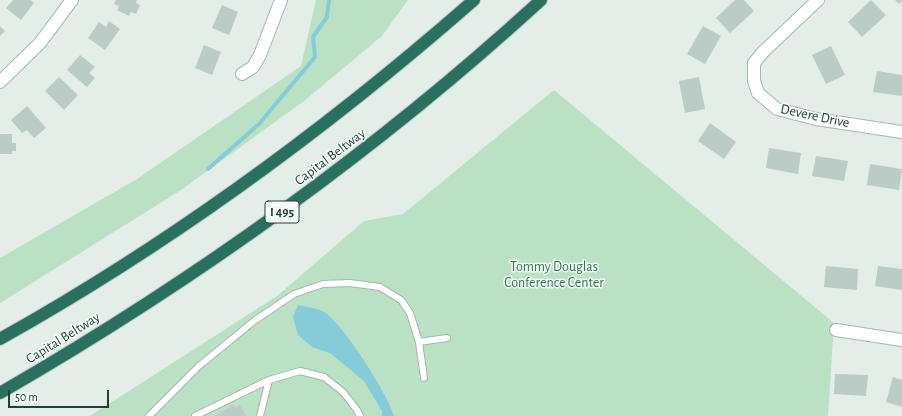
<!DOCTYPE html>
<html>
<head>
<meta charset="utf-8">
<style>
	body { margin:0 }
	#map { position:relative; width:902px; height:416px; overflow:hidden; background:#e3eee9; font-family:"Alegreya Sans",sans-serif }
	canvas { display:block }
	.scale { position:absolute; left:8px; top:390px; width:101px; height:18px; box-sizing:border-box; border:2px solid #204138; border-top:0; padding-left:5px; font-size:12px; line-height:14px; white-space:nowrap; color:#204138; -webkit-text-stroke:3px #f4faf7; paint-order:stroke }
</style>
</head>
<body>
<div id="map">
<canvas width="902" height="416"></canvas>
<div class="scale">50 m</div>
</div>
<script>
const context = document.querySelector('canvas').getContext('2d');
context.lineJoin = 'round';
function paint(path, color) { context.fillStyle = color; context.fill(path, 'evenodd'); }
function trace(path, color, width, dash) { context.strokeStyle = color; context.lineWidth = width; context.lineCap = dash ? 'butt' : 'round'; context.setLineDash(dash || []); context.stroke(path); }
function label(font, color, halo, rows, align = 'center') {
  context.font = font + ' "Alegreya Sans",sans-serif'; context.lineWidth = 3; context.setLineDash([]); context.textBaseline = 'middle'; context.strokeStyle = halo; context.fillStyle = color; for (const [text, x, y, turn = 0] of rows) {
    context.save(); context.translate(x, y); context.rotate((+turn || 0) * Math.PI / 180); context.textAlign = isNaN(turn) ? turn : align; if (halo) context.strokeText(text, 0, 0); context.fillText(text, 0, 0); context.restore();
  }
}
paint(new Path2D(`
	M316 0H408L382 36 304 101 181 190 0 303V258L137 179 301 66Z
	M554 90 834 323 828 416H90L277 296 364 221 403 214Z`), '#bae1c4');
paint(new Path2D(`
	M298 305C306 307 317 308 324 312 342 322 389 396 394 416H382V411L364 381 330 353 312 347 298 335 293 317Z`), '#86ccd8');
trace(new Path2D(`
	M208 169 259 124 315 57 313 37 327 17 329 0`), '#86ccd8', 4);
paint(new Path2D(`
	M13 0H30L34 3 21 20 6 8Z
	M116 0H137L136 3 140 5 136 14 131 12 129 16 117 10 119 6 114 4Z
	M735 0H744L754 11 730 33 716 18Z
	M871 0 886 15 862 37 848 22Z
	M895 0H902V1L899 4Z
	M222 5 238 12 229 35 212 28Z
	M109 21 120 29 105 50 88 38 99 22 106 27Z
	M0 26 5 31 0 36Z
	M703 26 721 36 705 64 687 54Z
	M204 45 221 52 212 75 195 68Z
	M831 46 845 75 826 84 812 55Z
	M80 55 95 67 89 73 95 78 87 87 67 70Z
	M877 71 902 75V96L873 92Z
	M59 77 78 95 64 110 45 91Z
	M699 77 705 109 685 113 679 81Z
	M27 106 46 128 34 138 27 130 22 133 11 120Z
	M710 123 736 142 724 159 698 141Z
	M0 134H12V143H16V151H12V154H0Z
	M769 148 801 153 798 174 766 168Z
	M816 156 848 161 844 181 812 176Z
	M870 164 902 169 899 190 867 185Z
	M826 266 858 269 857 290 824 287Z
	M878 266 902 269V290L875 286Z
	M835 374 868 375 866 396 834 394Z
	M893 377 902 380V407L886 402Z
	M233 405 235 408 240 405 246 416H214Z`), '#baccc5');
const service = new Path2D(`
	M419 342 447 338
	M149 416 199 366 254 321 294 294 323 284 350 283 380 287 401 300 410 313 419 342 424 378
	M195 416 269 380 300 371 324 377 343 392 357 410 360 416
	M260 416 269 380`);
const minor = new Path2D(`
	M818 0 763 52 754 63V81L758 93 777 109 816 119 902 132
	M242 74 253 67 260 55 281 0
	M0 82 40 43 72 0
	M836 330 902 340`);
const motorway = new Path2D(`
	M0 339C170 244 328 128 474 0
	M0 393C194 281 376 151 541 0`);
trace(service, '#a5b7b0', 8);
trace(minor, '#a5b7b0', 14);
trace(motorway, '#c1cac7', 14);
trace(service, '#fff', 6);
trace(minor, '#fff', 12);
trace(motorway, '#297061', 12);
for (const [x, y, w] of [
	[282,212,34]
]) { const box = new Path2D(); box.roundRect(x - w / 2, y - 11, w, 22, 3); context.fillStyle = '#f4faf7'; context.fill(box); trace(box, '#204138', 1); }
label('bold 13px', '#204138', null, [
	["I 495",282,212]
]);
label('14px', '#204138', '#f4faf7', [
	["Devere Drive",815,116,12],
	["Capital Beltway",330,157,-37],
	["Capital Beltway",63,338,-32]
]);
label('14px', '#267c47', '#f4faf7', [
	["Tommy Douglas",554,267],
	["Conference Center",554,283]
]);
</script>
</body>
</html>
